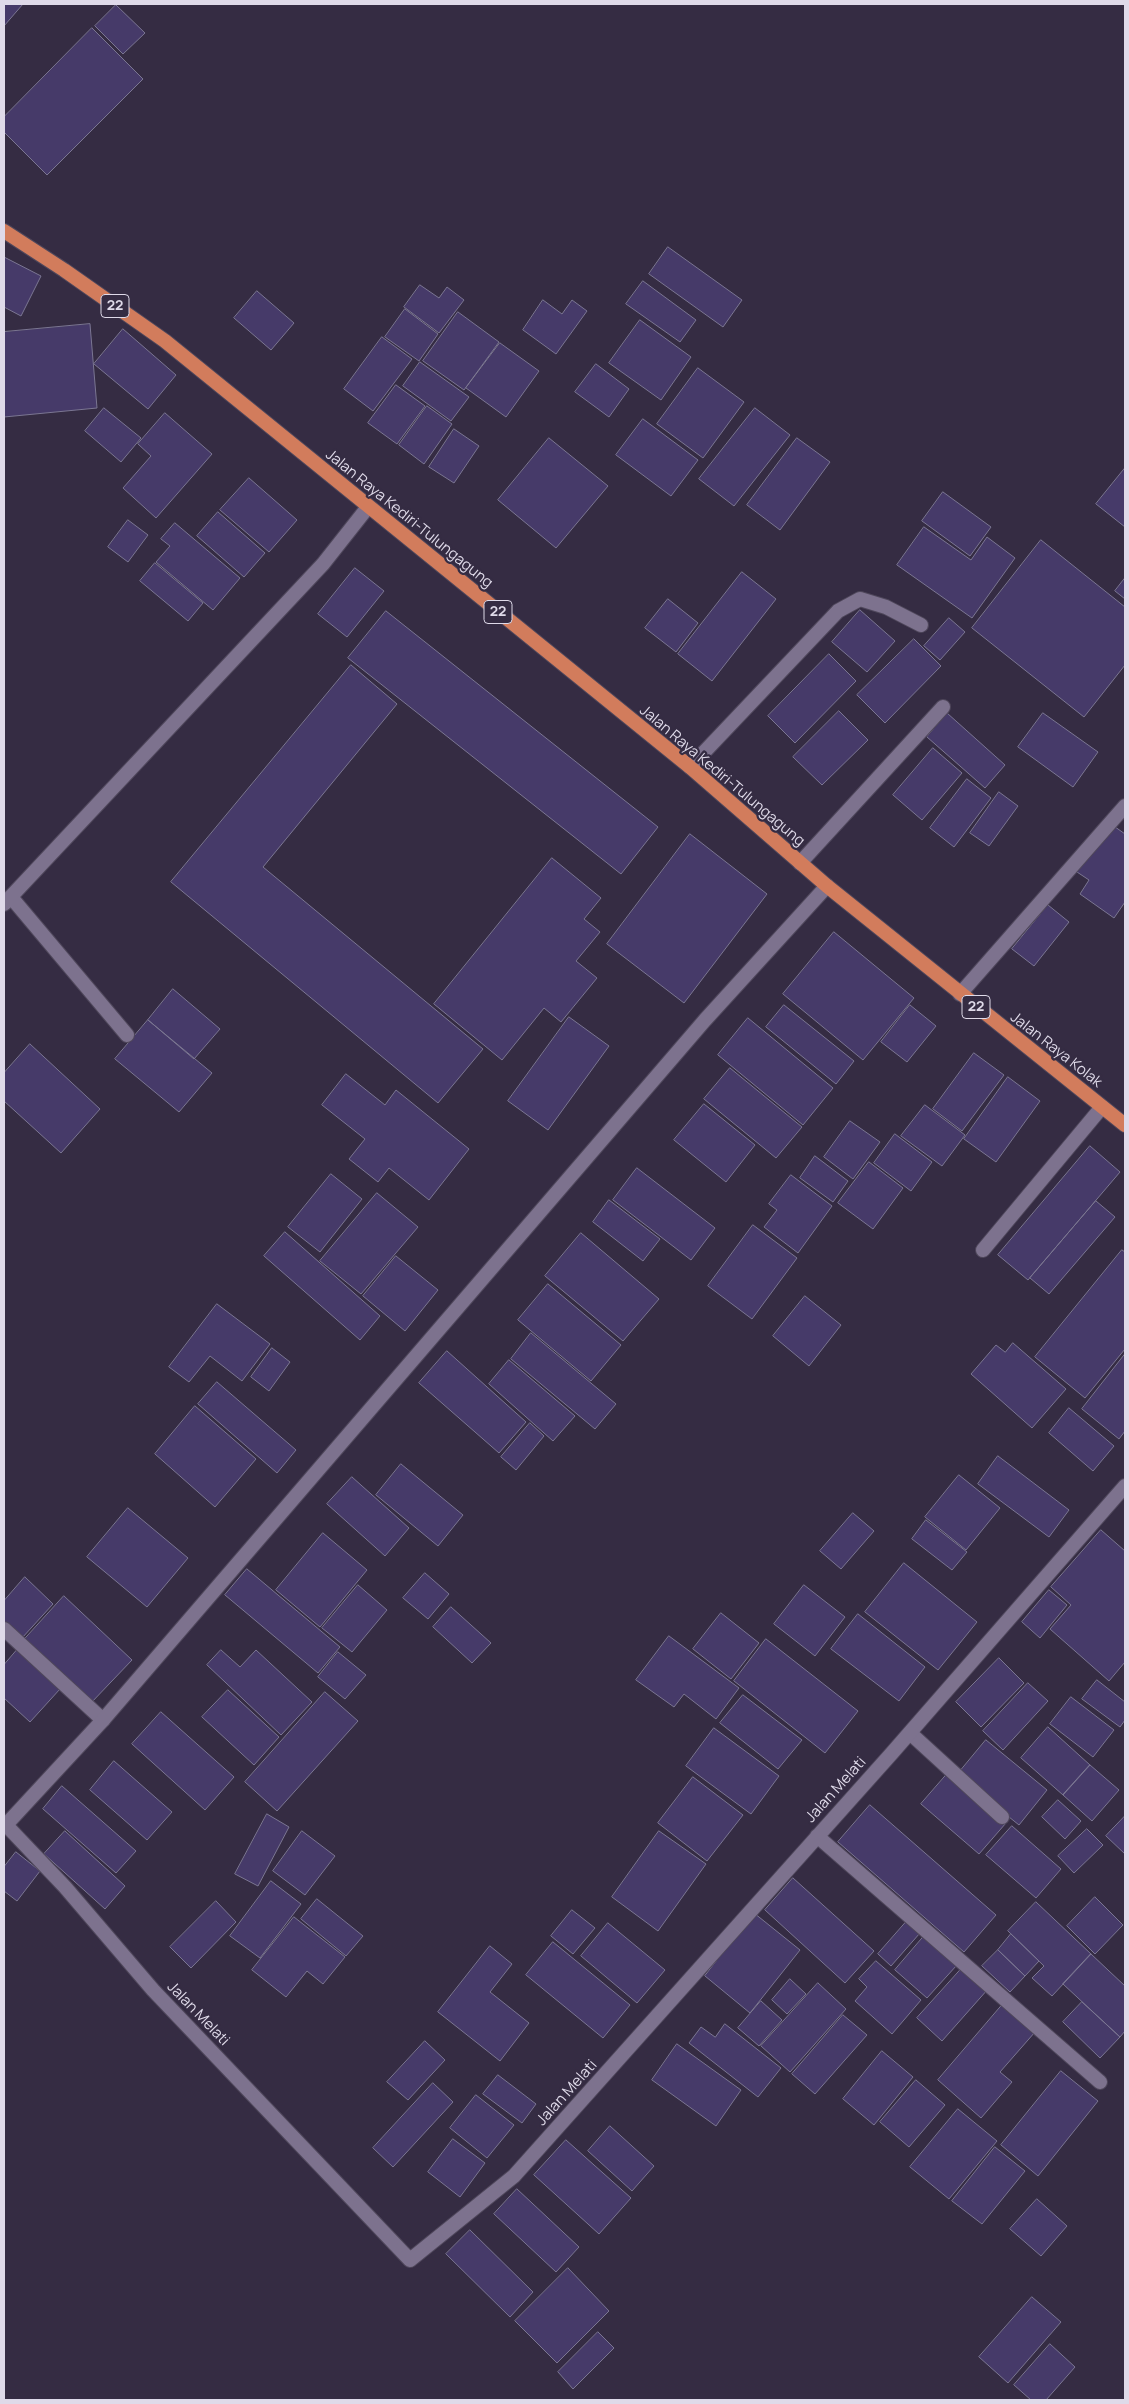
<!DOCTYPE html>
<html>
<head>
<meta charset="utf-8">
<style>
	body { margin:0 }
	#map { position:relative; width:1129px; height:2404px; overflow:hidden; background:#352c43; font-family:Manrope,sans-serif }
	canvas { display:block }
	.frame { position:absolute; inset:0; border:5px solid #dfdae9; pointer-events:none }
</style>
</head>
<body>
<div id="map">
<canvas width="1129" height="2404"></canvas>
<div class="frame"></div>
</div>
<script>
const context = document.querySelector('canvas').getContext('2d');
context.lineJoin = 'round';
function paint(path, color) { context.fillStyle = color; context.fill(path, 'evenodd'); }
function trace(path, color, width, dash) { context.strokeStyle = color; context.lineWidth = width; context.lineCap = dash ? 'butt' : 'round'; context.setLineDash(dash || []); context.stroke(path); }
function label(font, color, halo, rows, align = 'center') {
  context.font = font + ' Manrope,sans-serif'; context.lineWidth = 4.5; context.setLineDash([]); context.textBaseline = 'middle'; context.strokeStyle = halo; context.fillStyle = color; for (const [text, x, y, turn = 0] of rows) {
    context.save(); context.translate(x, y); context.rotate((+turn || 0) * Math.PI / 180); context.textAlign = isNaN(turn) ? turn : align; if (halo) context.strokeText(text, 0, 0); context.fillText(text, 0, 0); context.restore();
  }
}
const building = new Path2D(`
	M4 4H23L4 26Z
	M116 5 145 33 123 54 95 26Z
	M92 28 143 79 47 175 4 132V117Z
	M668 247 742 300 723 327 649 274Z
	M4 257 41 276 21 316 4 307Z
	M643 281 696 320 680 342 626 304Z
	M420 285 439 298 447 287 464 300 439 333 404 307Z
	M257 291 294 323 271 350 234 318Z
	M543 300 562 314 572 300 587 311 556 354 523 330Z
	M405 309 438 334 419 361 385 337Z
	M458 312 499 342 464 390 423 361Z
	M640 320 691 357 661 400 609 363Z
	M90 324 97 408 4 417V332Z
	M123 329 176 375 148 409 94 364Z
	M382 337 412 359 373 411 344 389Z
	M500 343 539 371 506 417 466 388Z
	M420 362 469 397 451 421 403 386Z
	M596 364 629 389 609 417 575 392Z
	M698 368 744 402 703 458 657 424Z
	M396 385 425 406 397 444 368 423Z
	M427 406 452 424 424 464 399 445Z
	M104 408 141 438 121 462 85 431Z
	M755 408 790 435 734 506 699 479Z
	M165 413 212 454 156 518 123 488 151 456 138 444Z
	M643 419 698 460 671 496 616 455Z
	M454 429 479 446 454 483 429 467Z
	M549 438 608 486 556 548 498 500Z
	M797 438 830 462 780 530 747 505Z
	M1125 468V527L1096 504Z
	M249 478 297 520 269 552 220 510Z
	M943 492 991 527 970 556 922 521Z
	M218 512 265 553 244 577 197 536Z
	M128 520 148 535 128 562 108 547Z
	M175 523 240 578 213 610 156 562 170 546 161 539Z
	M924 527 971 560 987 537 1015 558 972 618 897 565Z
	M1041 540 1125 607V665L1084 717 972 628Z
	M155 563 203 603 188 621 140 581Z
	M355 568 384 591 347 637 318 614Z
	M742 572 776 599 712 681 678 654Z
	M1125 578V599L1115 591Z
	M668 599 698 623 676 652 645 628Z
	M860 610 895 641 867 672 832 642Z
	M386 611 658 827 621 874 348 658Z
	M949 618 965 632 940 660 924 646Z
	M914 639 941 666 885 723 857 695Z
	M829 654 856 681 795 743 768 716Z
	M351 665 397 704 263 867 483 1049 438 1103 171 882Z
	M839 711 868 740 822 785 793 757Z
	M947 713 1005 765 985 788 927 737Z
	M1043 713 1098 752 1073 787 1018 747Z
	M933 748 962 773 922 820 893 795Z
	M967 779 991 798 954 847 930 828Z
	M999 792 1018 806 989 846 970 833Z
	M1111 824 1125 834V902L1114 918 1080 894 1089 880 1077 872Z
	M690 834 767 894 684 1003 607 944Z
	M552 858 601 898 584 919 600 932 576 961 597 978 561 1022 544 1008 502 1060 434 1004Z
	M1048 905 1069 922 1034 966 1012 949Z
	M834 932 914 998 863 1060 783 994Z
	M173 989 220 1029 194 1059 148 1020Z
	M784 1005 854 1061 836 1084 766 1027Z
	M910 1005 936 1026 907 1062 881 1042Z
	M569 1017 609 1046 548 1130 508 1101Z
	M748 1018 833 1088 803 1125 718 1055Z
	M148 1020 212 1073 179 1112 115 1059Z
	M30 1044 100 1109 61 1153 4 1101V1073Z
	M974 1053 1004 1075 962 1131 933 1109Z
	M730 1068 802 1127 776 1158 704 1099Z
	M346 1074 385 1105 396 1090 469 1149 429 1200 389 1168 378 1182 349 1159 365 1139 322 1105Z
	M1008 1077 1040 1101 996 1162 964 1139Z
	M704 1104 755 1145 726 1182 674 1140Z
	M925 1105 965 1135 942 1166 901 1136Z
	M850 1121 880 1142 853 1179 824 1157Z
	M895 1134 932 1162 911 1191 874 1163Z
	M1090 1146 1120 1172 1028 1280 998 1255Z
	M815 1156 848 1181 833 1202 800 1178Z
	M869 1162 903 1188 873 1229 838 1203Z
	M637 1168 715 1228 691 1260 613 1200Z
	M331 1174 362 1199 320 1252 288 1227Z
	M791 1175 832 1206 798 1253 764 1227 777 1210 769 1204Z
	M377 1193 418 1227 361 1294 320 1261Z
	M609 1200 660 1239 643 1261 593 1222Z
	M1096 1201 1115 1217 1049 1294 1030 1278Z
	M753 1225 797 1258 752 1319 708 1286Z
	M285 1232 380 1316 360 1340 264 1256Z
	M581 1233 659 1299 623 1341 545 1276Z
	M1122 1250 1125 1252V1349L1085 1398 1035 1357Z
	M396 1256 438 1290 405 1331 363 1296Z
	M548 1284 621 1345 591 1381 518 1320Z
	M805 1296 841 1325 809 1366 773 1336Z
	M217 1304 270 1344 242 1381 210 1356 189 1382 169 1367Z
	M531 1333 616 1404 595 1429 511 1359Z
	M1013 1343 1066 1389 1032 1428 971 1374 996 1345 1005 1352Z
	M272 1348 290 1362 269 1391 251 1377Z
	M447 1351 526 1422 499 1453 419 1383Z
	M1125 1354V1431L1119 1439 1082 1409Z
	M509 1360 575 1416 553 1441 489 1384Z
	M217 1382 296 1450 277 1473 198 1404Z
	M195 1406 256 1459 215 1507 155 1454Z
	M1069 1408 1114 1446 1093 1471 1049 1433Z
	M530 1423 544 1436 516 1470 501 1457Z
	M998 1456 1069 1510 1049 1537 978 1484Z
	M401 1464 463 1515 438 1546 376 1495Z
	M959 1475 1000 1508 966 1550 925 1517Z
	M352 1477 409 1528 385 1556 327 1504Z
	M128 1508 188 1558 147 1607 87 1557Z
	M853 1513 874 1531 841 1569 820 1551Z
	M926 1520 967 1552 952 1570 912 1539Z
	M1101 1530 1125 1551V1662L1109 1681 1050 1629 1071 1605 1051 1587Z
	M323 1533 367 1570 320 1627 276 1590Z
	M904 1563 977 1622 938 1670 865 1612Z
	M247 1569 340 1647 318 1673 225 1595Z
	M425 1573 449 1594 428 1619 403 1598Z
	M25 1577 53 1604 22 1638 4 1621V1601Z
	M358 1585 387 1610 352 1652 322 1628Z
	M804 1585 845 1617 815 1656 774 1624Z
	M1049 1590 1067 1605 1040 1638 1022 1622Z
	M64 1596 132 1660 90 1704 23 1641Z
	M451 1607 491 1643 472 1663 433 1627Z
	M721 1613 759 1643 731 1679 693 1649Z
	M858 1614 925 1667 899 1701 831 1649Z
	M669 1636 739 1688 716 1719 684 1694 674 1707 636 1680Z
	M766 1639 858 1711 825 1753 734 1681Z
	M17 1650 60 1689 30 1722 4 1698V1665Z
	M221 1650 240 1667 256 1650 312 1702 281 1735 207 1665Z
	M338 1652 366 1675 345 1699 318 1677Z
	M999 1658 1024 1683 981 1727 956 1702Z
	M1097 1680 1125 1702V1720L1120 1727 1082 1699Z
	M1028 1683 1048 1701 1003 1750 983 1731Z
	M228 1690 279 1737 254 1765 202 1717Z
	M325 1692 358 1721 277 1811 245 1782Z
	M743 1695 802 1740 778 1769 720 1723Z
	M1071 1697 1114 1730 1093 1757 1050 1724Z
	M161 1712 234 1777 205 1810 132 1744Z
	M1048 1727 1090 1765 1063 1795 1021 1758Z
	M714 1728 779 1776 751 1814 686 1766Z
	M986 1740 1047 1790 1019 1825 957 1775Z
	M114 1761 172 1812 147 1840 90 1790Z
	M1090 1765 1119 1790 1092 1821 1063 1795Z
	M948 1773 1006 1823 979 1854 921 1804Z
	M693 1777 743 1815 707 1861 658 1823Z
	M62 1786 136 1851 116 1873 43 1809Z
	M1058 1800 1081 1821 1065 1839 1042 1817Z
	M870 1805 996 1915 964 1952 838 1842Z
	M267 1814 289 1827 258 1886 235 1874Z
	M1125 1816V1854L1106 1836Z
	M1012 1826 1061 1869 1036 1898 986 1855Z
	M1087 1829 1103 1845 1074 1873 1058 1856Z
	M65 1831 125 1886 105 1909 44 1854Z
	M302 1831 335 1856 305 1895 273 1871Z
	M659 1831 706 1864 658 1931 612 1897Z
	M16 1852 40 1871 17 1901 4 1891V1867Z
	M793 1878 874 1951 845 1983 765 1910Z
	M271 1881 301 1904 260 1958 230 1936Z
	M1095 1897 1123 1925 1095 1954 1067 1926Z
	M317 1899 363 1936 346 1956 301 1919Z
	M216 1901 236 1922 191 1968 170 1947Z
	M1036 1902 1091 1954 1052 1996 1032 1978 1044 1966 1008 1931Z
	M572 1910 595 1928 573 1954 551 1936Z
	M754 1913 800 1950 750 2013 705 1976Z
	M294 1917 345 1957 323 1984 307 1971 286 1997 252 1970Z
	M907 1921 920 1933 891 1966 878 1954Z
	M608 1923 665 1970 637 2003 581 1956Z
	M1011 1934 1039 1961 1025 1976 998 1950Z
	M925 1935 957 1965 927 1998 895 1970Z
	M553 1942 630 2005 603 2038 526 1975Z
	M490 1946 512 1964 490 1992 529 2023 500 2061 438 2012Z
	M998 1950 1025 1976 1010 1992 982 1966Z
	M1091 1954 1125 1986V2031L1120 2037 1063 1984Z
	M876 1961 921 2000 892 2034 855 2001 867 1987 859 1979Z
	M963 1967 988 1989 942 2041 917 2018Z
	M790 1979 806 1994 787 2014 772 2000Z
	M818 1983 846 2009 790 2072 761 2046Z
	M761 2001 782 2020 759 2046 738 2028Z
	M1082 2002 1120 2037 1100 2058 1063 2022Z
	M1003 2004 1035 2032 1000 2072 1012 2082 981 2118 938 2080Z
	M843 2015 867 2035 815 2094 792 2074Z
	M725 2024 781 2068 758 2097 689 2043 701 2027 715 2037Z
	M425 2041 445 2060 408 2100 387 2082Z
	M677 2044 741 2090 716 2126 652 2080Z
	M882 2051 913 2077 874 2125 843 2099Z
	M1061 2071 1098 2101 1038 2176 1001 2145Z
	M498 2075 536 2104 522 2123 483 2094Z
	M916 2080 945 2105 909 2147 880 2122Z
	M433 2083 453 2102 393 2167 373 2148Z
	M476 2095 514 2125 487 2158 450 2128Z
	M958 2109 997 2141 949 2199 910 2167Z
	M610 2126 654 2166 632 2191 588 2151Z
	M453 2139 485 2163 460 2197 428 2172Z
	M566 2140 631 2198 599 2234 534 2175Z
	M995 2147 1025 2171 982 2224 952 2201Z
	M517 2189 579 2247 556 2272 494 2214Z
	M1037 2199 1067 2226 1041 2256 1010 2229Z
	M470 2230 533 2292 510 2317 446 2254Z
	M568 2268 609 2311 557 2363 515 2321Z
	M1032 2297 1061 2322 1008 2383 979 2357Z
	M598 2332 614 2348 573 2389 558 2372Z
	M1050 2344 1075 2367 1046 2400H1031L1014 2385Z`);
paint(building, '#463a69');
trace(building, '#7b7692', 1);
const service = new Path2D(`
	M690 767 838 611 860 599 886 607 921 625
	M800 863 943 707
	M983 1250 1102 1107
	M910 1733 1002 1817`);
const minor = new Path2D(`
	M11 897 127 1035
	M4 904 323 564 368 507
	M960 994 1125 806
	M4 1629 103 1720
	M6 1825 65 1887 153 1990 410 2260 514 2176 892 1753 1125 1486
	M817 1836 1100 2082`);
const tertiary = new Path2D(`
	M4 1827 103 1720 705 1020 827 886`);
const trunk = new Path2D(`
	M4 231 64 270 165 341 690 767 827 886 1125 1125`);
trace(service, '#4f475b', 16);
trace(minor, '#4f475b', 16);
trace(tertiary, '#4f475b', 16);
trace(trunk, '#4f475b', 16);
trace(service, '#7d728e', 14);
trace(minor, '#7d728e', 14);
trace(tertiary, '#7d728e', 14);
trace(trunk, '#d27c5c', 14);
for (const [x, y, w] of [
	[115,306,28],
	[498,612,28],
	[976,1007,28]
]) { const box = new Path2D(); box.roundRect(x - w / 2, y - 11.5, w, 23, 4); context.fillStyle = '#352c43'; context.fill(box); trace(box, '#dfdae9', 1); }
label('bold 14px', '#dfdae9', null, [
	["22",115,306],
	["22",498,612],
	["22",976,1007]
]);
label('15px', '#dfdae9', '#352c43', [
	["Jalan Raya Kediri-Tulungagung",409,519,39],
	["Jalan Raya Kediri-Tulungagung",722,776,40],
	["Jalan Raya Kolak",1056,1050,38],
	["Jalan Melati",836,1790,-48],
	["Jalan Melati",198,2014,46],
	["Jalan Melati",567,2093,-48]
]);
</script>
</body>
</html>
